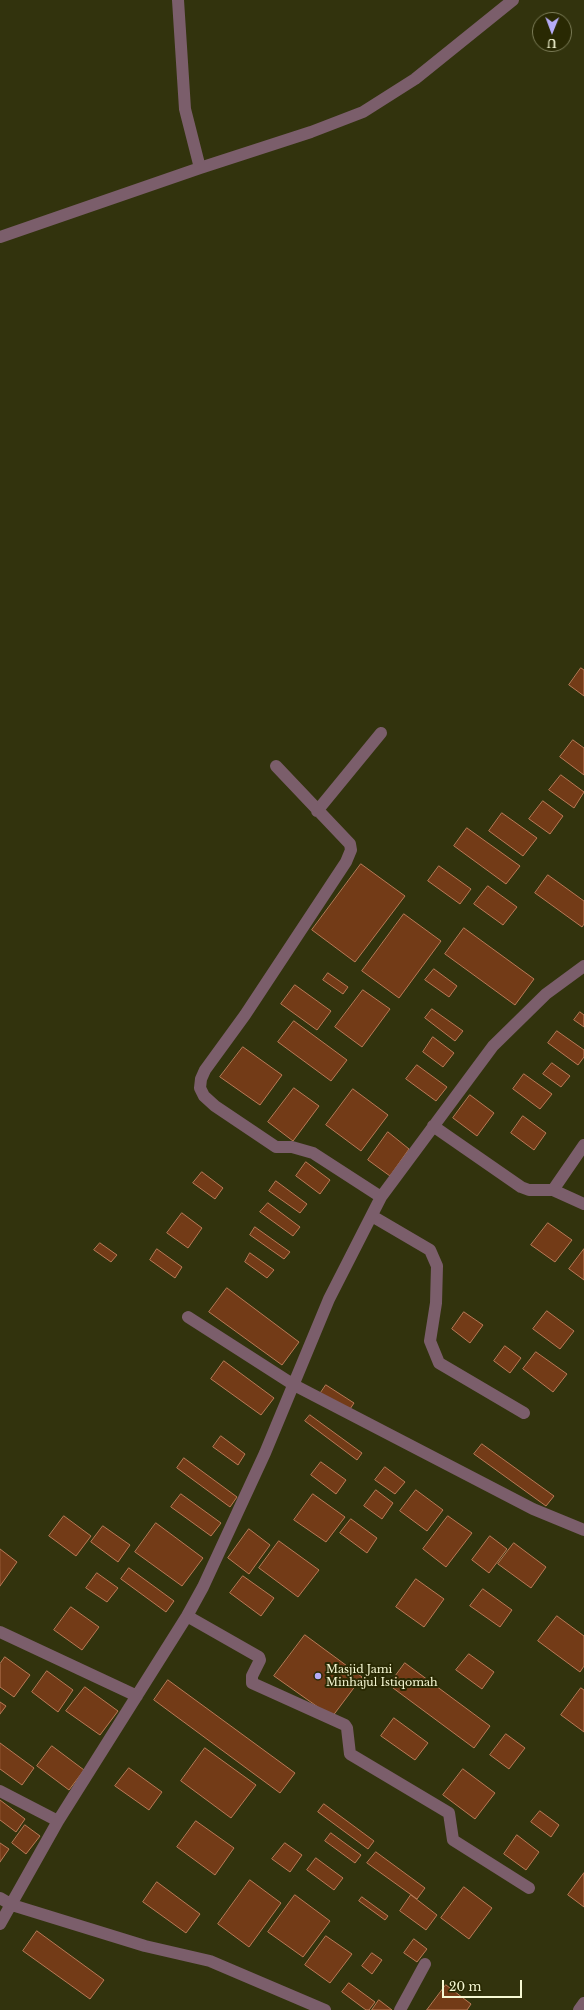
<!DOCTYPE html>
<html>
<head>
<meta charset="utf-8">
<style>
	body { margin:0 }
	#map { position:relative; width:584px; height:2010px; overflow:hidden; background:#32330d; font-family:"Libre Baskerville",serif }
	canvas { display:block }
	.north { position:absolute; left:532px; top:12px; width:40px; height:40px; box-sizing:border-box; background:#292903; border:1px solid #7b7c57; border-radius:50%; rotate:181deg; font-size:11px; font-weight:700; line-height:16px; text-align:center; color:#f6f8d4 }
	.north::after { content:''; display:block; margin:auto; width:14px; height:18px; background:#b6acf8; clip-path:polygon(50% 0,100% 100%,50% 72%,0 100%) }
	.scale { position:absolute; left:442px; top:1980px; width:80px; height:18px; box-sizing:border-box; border:2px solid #f6f8d4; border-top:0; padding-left:5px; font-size:12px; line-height:14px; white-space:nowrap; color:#f6f8d4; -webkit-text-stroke:3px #292903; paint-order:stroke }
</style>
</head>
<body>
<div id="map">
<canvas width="584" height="2010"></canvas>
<div class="north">U</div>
<div class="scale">20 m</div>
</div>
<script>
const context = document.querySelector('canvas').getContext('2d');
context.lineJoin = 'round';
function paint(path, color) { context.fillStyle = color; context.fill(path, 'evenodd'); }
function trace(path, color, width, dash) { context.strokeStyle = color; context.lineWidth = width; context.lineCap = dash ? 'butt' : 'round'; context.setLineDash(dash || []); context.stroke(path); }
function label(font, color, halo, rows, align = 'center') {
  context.font = font + ' "Libre Baskerville",serif'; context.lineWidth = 4; context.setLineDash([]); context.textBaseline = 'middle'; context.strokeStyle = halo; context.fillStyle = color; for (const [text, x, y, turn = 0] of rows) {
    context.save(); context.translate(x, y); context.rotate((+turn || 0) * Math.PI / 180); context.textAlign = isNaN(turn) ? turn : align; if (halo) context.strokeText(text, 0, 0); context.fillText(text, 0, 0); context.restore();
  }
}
const building = new Path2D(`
	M581 668 584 670V696L569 685Z
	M573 740 584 748V775L560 757Z
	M561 775 584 792 574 808 549 790Z
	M543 801 563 816 550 834 529 819Z
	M502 813 537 838 523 856 489 831Z
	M467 828 520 866 506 884 454 846Z
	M361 864 405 896 355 962 312 930Z
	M439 866 471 889 460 904 428 881Z
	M548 875 584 901V924L582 927 535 893Z
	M488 886 517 907 503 925 474 904Z
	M404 914 441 941 399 998 362 971Z
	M464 928 534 979 515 1005 445 954Z
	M434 969 457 986 449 997 425 980Z
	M328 973 348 987 343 994 323 980Z
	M295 985 331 1011 317 1030 281 1004Z
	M363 990 390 1009 362 1047 335 1027Z
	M432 1009 463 1031 455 1041 425 1018Z
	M580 1012 584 1015V1027L574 1020Z
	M294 1021 347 1060 331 1081 278 1042Z
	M557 1031 584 1050V1057L578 1065 548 1043Z
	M433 1037 454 1053 443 1067 423 1052Z
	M243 1047 282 1075 260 1105 220 1077Z
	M552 1063 570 1076 561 1087 543 1074Z
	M417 1065 447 1087 436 1101 406 1079Z
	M524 1074 552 1094 540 1109 513 1089Z
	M294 1088 319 1106 293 1141 268 1122Z
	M353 1089 388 1115 361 1151 326 1125Z
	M470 1095 494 1113 477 1136 453 1118Z
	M523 1116 546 1133 534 1150 511 1133Z
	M388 1132 409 1149 390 1176 368 1160Z
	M306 1162 330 1180 320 1194 296 1176Z
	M202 1172 223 1188 215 1199 193 1183Z
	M276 1181 307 1204 300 1213 269 1191Z
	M268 1203 300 1227 293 1236 260 1212Z
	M182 1213 202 1228 188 1248 167 1233Z
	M548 1223 572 1240 555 1262 531 1245Z
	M255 1227 290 1252 284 1259 250 1235Z
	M100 1243 117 1255 111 1262 94 1250Z
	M157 1249 182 1267 175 1278 150 1260Z
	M584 1249V1280L569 1269Z
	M250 1253 274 1270 267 1278 245 1262Z
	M227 1288 299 1342 282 1365 209 1312Z
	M547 1311 574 1331 560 1349 533 1329Z
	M464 1312 483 1325 470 1343 452 1329Z
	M505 1346 521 1358 510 1373 494 1361Z
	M536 1352 567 1374 553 1392 523 1369Z
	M224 1361 274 1398 261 1415 211 1379Z
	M326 1385 354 1403 348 1412 320 1394Z
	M310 1415 362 1453 357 1460 305 1421Z
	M221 1436 245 1454 238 1465 213 1447Z
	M482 1444 554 1496 546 1506 474 1454Z
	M184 1458 237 1497 230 1507 177 1468Z
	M321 1462 346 1480 336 1494 311 1475Z
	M385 1467 405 1482 395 1494 375 1480Z
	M376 1490 393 1503 382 1519 364 1506Z
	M416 1490 443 1510 427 1531 400 1511Z
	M181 1494 221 1523 211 1536 171 1507Z
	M313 1494 345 1517 326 1542 294 1520Z
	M64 1516 91 1536 76 1556 49 1536Z
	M448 1516 472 1533 446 1567 423 1549Z
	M351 1519 377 1538 367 1553 340 1533Z
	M156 1523 203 1558 182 1586 135 1552Z
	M103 1526 130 1545 118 1562 91 1542Z
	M249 1529 270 1545 249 1574 228 1558Z
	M490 1536 507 1549 489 1573 472 1560Z
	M279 1541 319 1570 298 1597 259 1568Z
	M514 1543 546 1567 531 1588 498 1564Z
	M0 1549 17 1562 0 1586Z
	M129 1568 174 1601 166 1612 121 1579Z
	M97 1573 118 1588 107 1602 86 1588Z
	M243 1576 274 1598 261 1616 230 1593Z
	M416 1579 444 1599 424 1627 396 1607Z
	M483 1589 512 1610 500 1627 470 1606Z
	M71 1607 99 1627 82 1650 54 1630Z
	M557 1616 584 1636V1666L580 1672 538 1641Z
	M305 1635 362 1677 332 1717 274 1676Z
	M469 1654 494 1672 482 1689 456 1670Z
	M5 1657 30 1675 14 1697 0 1687V1664Z
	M405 1663 490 1726 474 1748 389 1685Z
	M47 1671 73 1690 58 1712 32 1692Z
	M168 1680 295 1773 280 1793 154 1700Z
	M85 1687 118 1711 100 1735 66 1711Z
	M581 1688 584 1690V1732L561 1715Z
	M0 1702 6 1706 0 1714Z
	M394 1718 428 1743 415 1760 381 1736Z
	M506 1734 525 1748 509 1769 490 1755Z
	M0 1743 34 1768 22 1785 0 1769Z
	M52 1746 84 1770 69 1790 37 1766Z
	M205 1748 256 1785 231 1818 181 1781Z
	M129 1768 162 1792 149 1810 115 1786Z
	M463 1769 495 1793 475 1819 443 1795Z
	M0 1800 25 1819 16 1832 0 1820Z
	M324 1804 374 1841 368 1849 318 1812Z
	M540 1811 559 1825 551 1837 531 1822Z
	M196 1821 234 1848 215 1875 177 1847Z
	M25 1825 40 1836 26 1854 12 1843Z
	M331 1833 361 1855 355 1863 325 1841Z
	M517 1835 539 1852 526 1870 504 1854Z
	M0 1843 9 1849 0 1862Z
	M285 1843 302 1855 290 1872 272 1859Z
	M376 1852 425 1888 417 1899 367 1863Z
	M316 1858 343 1878 334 1890 307 1870Z
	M584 1873V1907L568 1895Z
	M250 1880 281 1903 249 1947 218 1924Z
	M157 1882 200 1914 186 1933 143 1902Z
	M464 1887 492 1908 469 1939 441 1918Z
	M295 1895 330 1921 303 1957 268 1932Z
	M411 1895 437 1915 426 1930 400 1911Z
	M362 1897 388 1916 385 1920 359 1901Z
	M37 1931 104 1980 90 1999 23 1951Z
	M326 1936 352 1954 330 1983 305 1965Z
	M414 1939 427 1949 417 1962 404 1953Z
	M372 1953 382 1960 372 1974 362 1966Z
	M349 1983 375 2002 369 2010H366L342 1992Z
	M446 1985 471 2004 467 2010H427Z
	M379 2000 392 2010H372Z`);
paint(building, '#733b17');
trace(building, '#b97a57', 1);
trace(new Path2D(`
	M178 0 185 109 200 168
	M0 237 200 168 311 132 363 112 415 79 513 0
	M276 766 350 844 351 850 346 862 245 1015 205 1070 201 1079 200 1088 204 1096 215 1106 276 1147H292L313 1153 381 1197
	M317 811 381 733
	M433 1126 521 1187 529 1190H553L584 1204
	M553 1190 584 1145
	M372 1216 430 1250 437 1266 436 1303 430 1341 439 1363 524 1413
	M188 1317 294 1385 533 1509 584 1530
	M187 1616 259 1657 260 1660 252 1676V1683L345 1725 347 1728 350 1754 449 1813 453 1840 529 1888
	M0 1632 137 1696
	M0 1791 58 1821
	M0 1898 12 1905 145 1946 210 1961 325 2010
	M0 1924 58 1821 187 1616 203 1587 265 1453 329 1299 381 1197 493 1046 546 994 584 966
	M400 2010 425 1964
	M579 2010 584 2003`), '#7b5e6b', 12);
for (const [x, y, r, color] of [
	[318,1676,4,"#b6acf8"]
]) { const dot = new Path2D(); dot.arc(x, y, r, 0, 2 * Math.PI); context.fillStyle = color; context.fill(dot); trace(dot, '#292903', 1.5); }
label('11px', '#f6f8d4', '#292903', [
	["Masjid Jami",326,1670],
	["Minhajul Istiqomah",326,1683]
], 'left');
</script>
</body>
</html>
